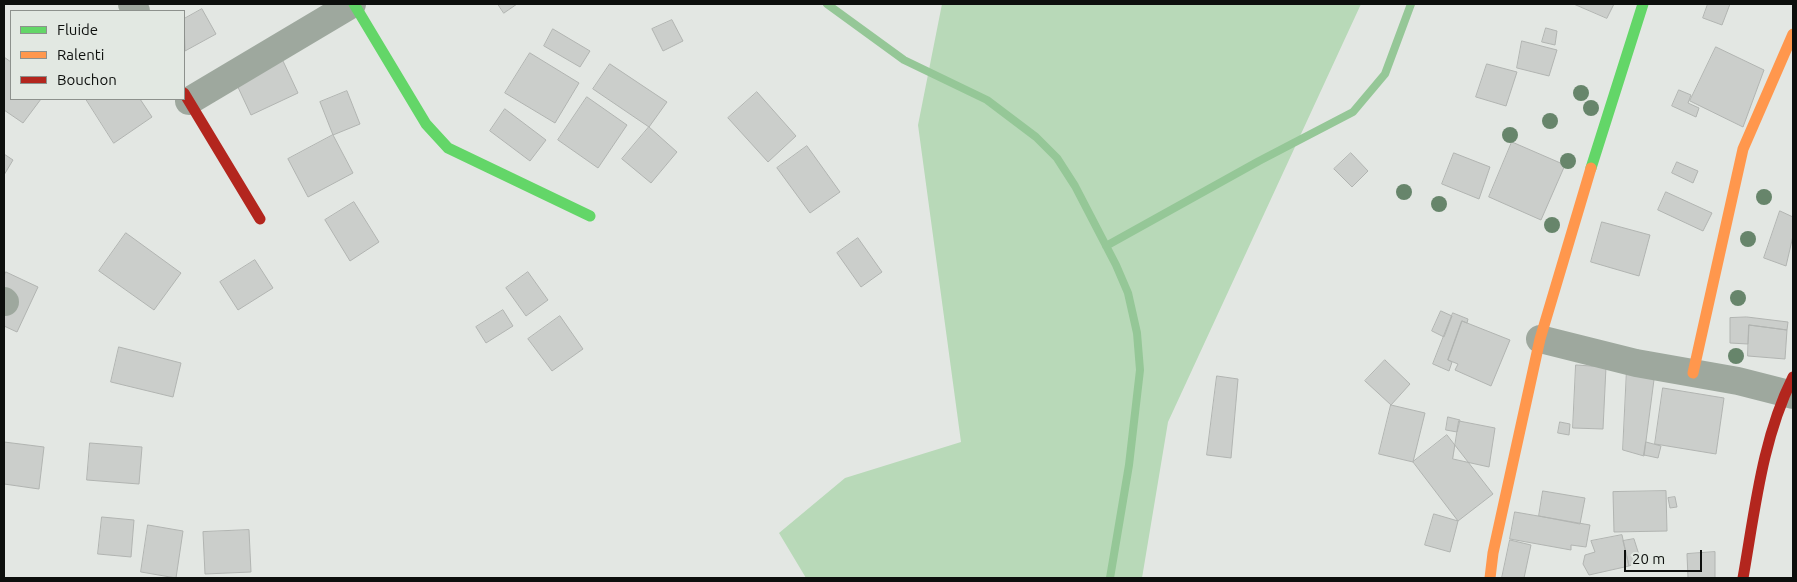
<!DOCTYPE html>
<html>
<head>
<meta charset="utf-8">
<style>
	body { margin:0 }
	#map { position:relative; width:1797px; height:582px; overflow:hidden; background:#e3e7e3; font-family:Ubuntu,sans-serif }
	canvas { display:block }
	.frame { position:absolute; inset:0; border:5px solid #0d0f0d; pointer-events:none }
	.legend { position:absolute; left:10px; top:10px; width:175px; height:90px; box-sizing:border-box; background:#e2e8e2; border:1px solid #8d918d; margin:0; padding:6px 9px; list-style:none; font-size:15px; color:#0d0f0d }
	.legend li { display:flex; align-items:center; gap:10px; height:25px }
	.legend b { width:25px; border:1px solid #8d918d }
	.scale { position:absolute; left:1624px; top:550px; width:78px; height:22px; box-sizing:border-box; border:2px solid #0d0f0d; border-top:0; padding-left:6px; font-size:15px; line-height:18px; white-space:nowrap; color:#0d0f0d; -webkit-text-stroke:4px #e2e8e2; paint-order:stroke }
</style>
</head>
<body>
<div id="map">
<canvas width="1797" height="582"></canvas>
<div class="frame"></div>
<ul class="legend">
<li><b style="height:6px;background:#63d668"></b>Fluide</li>
<li><b style="height:6px;background:#ff974d"></b>Ralenti</li>
<li><b style="height:6px;background:#b3261e"></b>Bouchon</li>
</ul>
<div class="scale">20 m</div>
</div>
<script>
const context = document.querySelector('canvas').getContext('2d');
context.lineJoin = 'round';
function paint(path, color) { context.fillStyle = color; context.fill(path, 'evenodd'); }
function trace(path, color, width, dash) { context.strokeStyle = color; context.lineWidth = width; context.lineCap = dash ? 'butt' : 'round'; context.setLineDash(dash || []); context.stroke(path); }
paint(new Path2D(`
	M942 4H1361L1168 422 1142 578H806L779 533 845 478 961 442 918 125Z`), '#b8d9b8');
trace(new Path2D(`
	M827 4 904 60 987 100 1036 137 1057 158 1075 186 1116 265 1128 293 1137 333 1140 370 1129 465 1110 578
	M1106 246 1259 161 1353 112 1385 74 1411 4`), '#95c797', 8);
const building = new Path2D(`
	M498 4H517L504 13Z
	M1574 4H1614L1607 18Z
	M1708 4H1730L1722 25 1703 18Z
	M202 9 216 34 185 51 184 19Z
	M672 20 683 41 663 51 652 29Z
	M1546 28 1557 31 1555 45 1542 42Z
	M553 29 590 51 580 67 544 46Z
	M1522 41 1557 50 1549 76 1517 68Z
	M1716 47 1764 70 1743 127 1690 101Z
	M530 53 579 83 555 123 505 93Z
	M4 57 11 62V99H41L23 123 4 110Z
	M283 61 298 93 251 115 236 83Z
	M610 64 667 102 649 127 593 89Z
	M1487 64 1517 72 1506 106 1476 97Z
	M1679 90 1691 95 1688 103 1699 108 1696 117 1672 106Z
	M347 91 360 124 333 135 320 102Z
	M757 92 796 136 768 162 728 118Z
	M587 97 627 125 598 168 558 140Z
	M86 99H140L152 117 114 143Z
	M505 109 546 140 530 161 490 131Z
	M649 127 677 152 651 183 622 159Z
	M333 135 353 173 308 197 288 159Z
	M1512 142 1565 165 1541 220 1489 197Z
	M807 146 840 192 810 213 777 168Z
	M1351 153 1368 171 1352 187 1334 169Z
	M1454 153 1490 167 1479 199 1442 184Z
	M4 154 13 160 4 175Z
	M1677 162 1698 171 1693 183 1672 173Z
	M1666 192 1712 213 1703 231 1658 210Z
	M354 202 379 242 350 261 325 220Z
	M1780 211 1793 217V236L1786 266 1764 258Z
	M1602 222 1650 235 1639 276 1591 262Z
	M126 233 181 273 154 310 99 271Z
	M858 238 882 272 861 287 837 253Z
	M255 260 273 288 238 310 220 282Z
	M6 272 38 287 17 332 4 326V277Z
	M528 272 548 300 526 316 506 288Z
	M503 310 513 326 486 343 476 327Z
	M1441 311 1452 316 1444 337 1432 331Z
	M1453 313 1468 319 1467 323 1462 321 1448 360 1452 362 1449 371 1433 364Z
	M560 316 583 349 552 371 528 339Z
	M1747 317 1788 322 1787 330 1749 325 1748 344 1730 343V318Z
	M1462 321 1510 340 1491 386 1455 370 1458 364 1448 360Z
	M1749 325 1787 330 1785 359 1748 356Z
	M119 347 181 363 173 397 111 382Z
	M1385 360 1410 384 1391 405 1365 381Z
	M1576 365 1606 367 1603 429 1573 428Z
	M1627 368 1655 372 1644 456 1623 450Z
	M1217 376 1238 379 1231 458 1207 455Z
	M1663 388 1724 398 1716 454 1655 444Z
	M1391 405 1425 413 1413 462 1379 454Z
	M1448 417 1460 420 1457 432 1446 430Z
	M1459 421 1495 428 1489 467 1453 459Z
	M1560 422 1570 424 1569 435 1558 433Z
	M1447 435 1493 494 1458 521 1413 462Z
	M4 442 44 447 39 489 4 484Z
	M1646 442 1661 446 1658 458 1644 455Z
	M90 443 142 447 139 484 87 480Z
	M1543 491 1585 498 1580 524 1539 516Z
	M1666 491 1667 531 1614 532 1613 492Z
	M1675 497 1677 507 1670 508 1668 498Z
	M1515 512 1590 525 1586 547 1571 545V550L1510 539Z
	M1434 514 1458 521 1450 552 1425 545Z
	M102 517 134 520 131 557 98 554Z
	M148 525 183 531 176 578 141 572Z
	M249 530 251 572 205 574 203 532Z
	M1622 535 1629 566 1589 575 1583 564 1585 555 1595 552 1591 541Z
	M1634 539 1641 561 1629 566 1623 541Z
	M1510 540 1531 545 1524 578H1502Z
	M1715 552V578H1688L1687 554Z`);
paint(building, '#cbcecb');
trace(building, '#b1b4b1', 1);
trace(new Path2D(`
	M132 4 136 11
	M189 101 352 4
	M4 301 5 302
	M1540 339 1636 363 1738 381 1793 395`), '#9ea89e', 28);
trace(new Path2D(`
	M354 4 426 124 448 148 590 216
	M1591 168 1643 4`), '#63d668', 11);
trace(new Path2D(`
	M1693 373 1743 149 1793 34
	M1490 578 1493 553 1540 339 1591 168`), '#ff974d', 11);
trace(new Path2D(`
	M184 93 260 219
	M1743 578C1755 510 1762 439 1793 377`), '#b3261e', 11);
context.fillStyle = '#67856b';
for (const [x, y] of [
	[1581,93],
	[1591,108],
	[1550,121],
	[1510,135],
	[1568,161],
	[1404,192],
	[1764,197],
	[1439,204],
	[1552,225],
	[1748,239],
	[1738,298],
	[1736,356]
]) { context.beginPath(); context.arc(x, y, 8, 0, 2 * Math.PI); context.fill(); }
</script>
</body>
</html>
